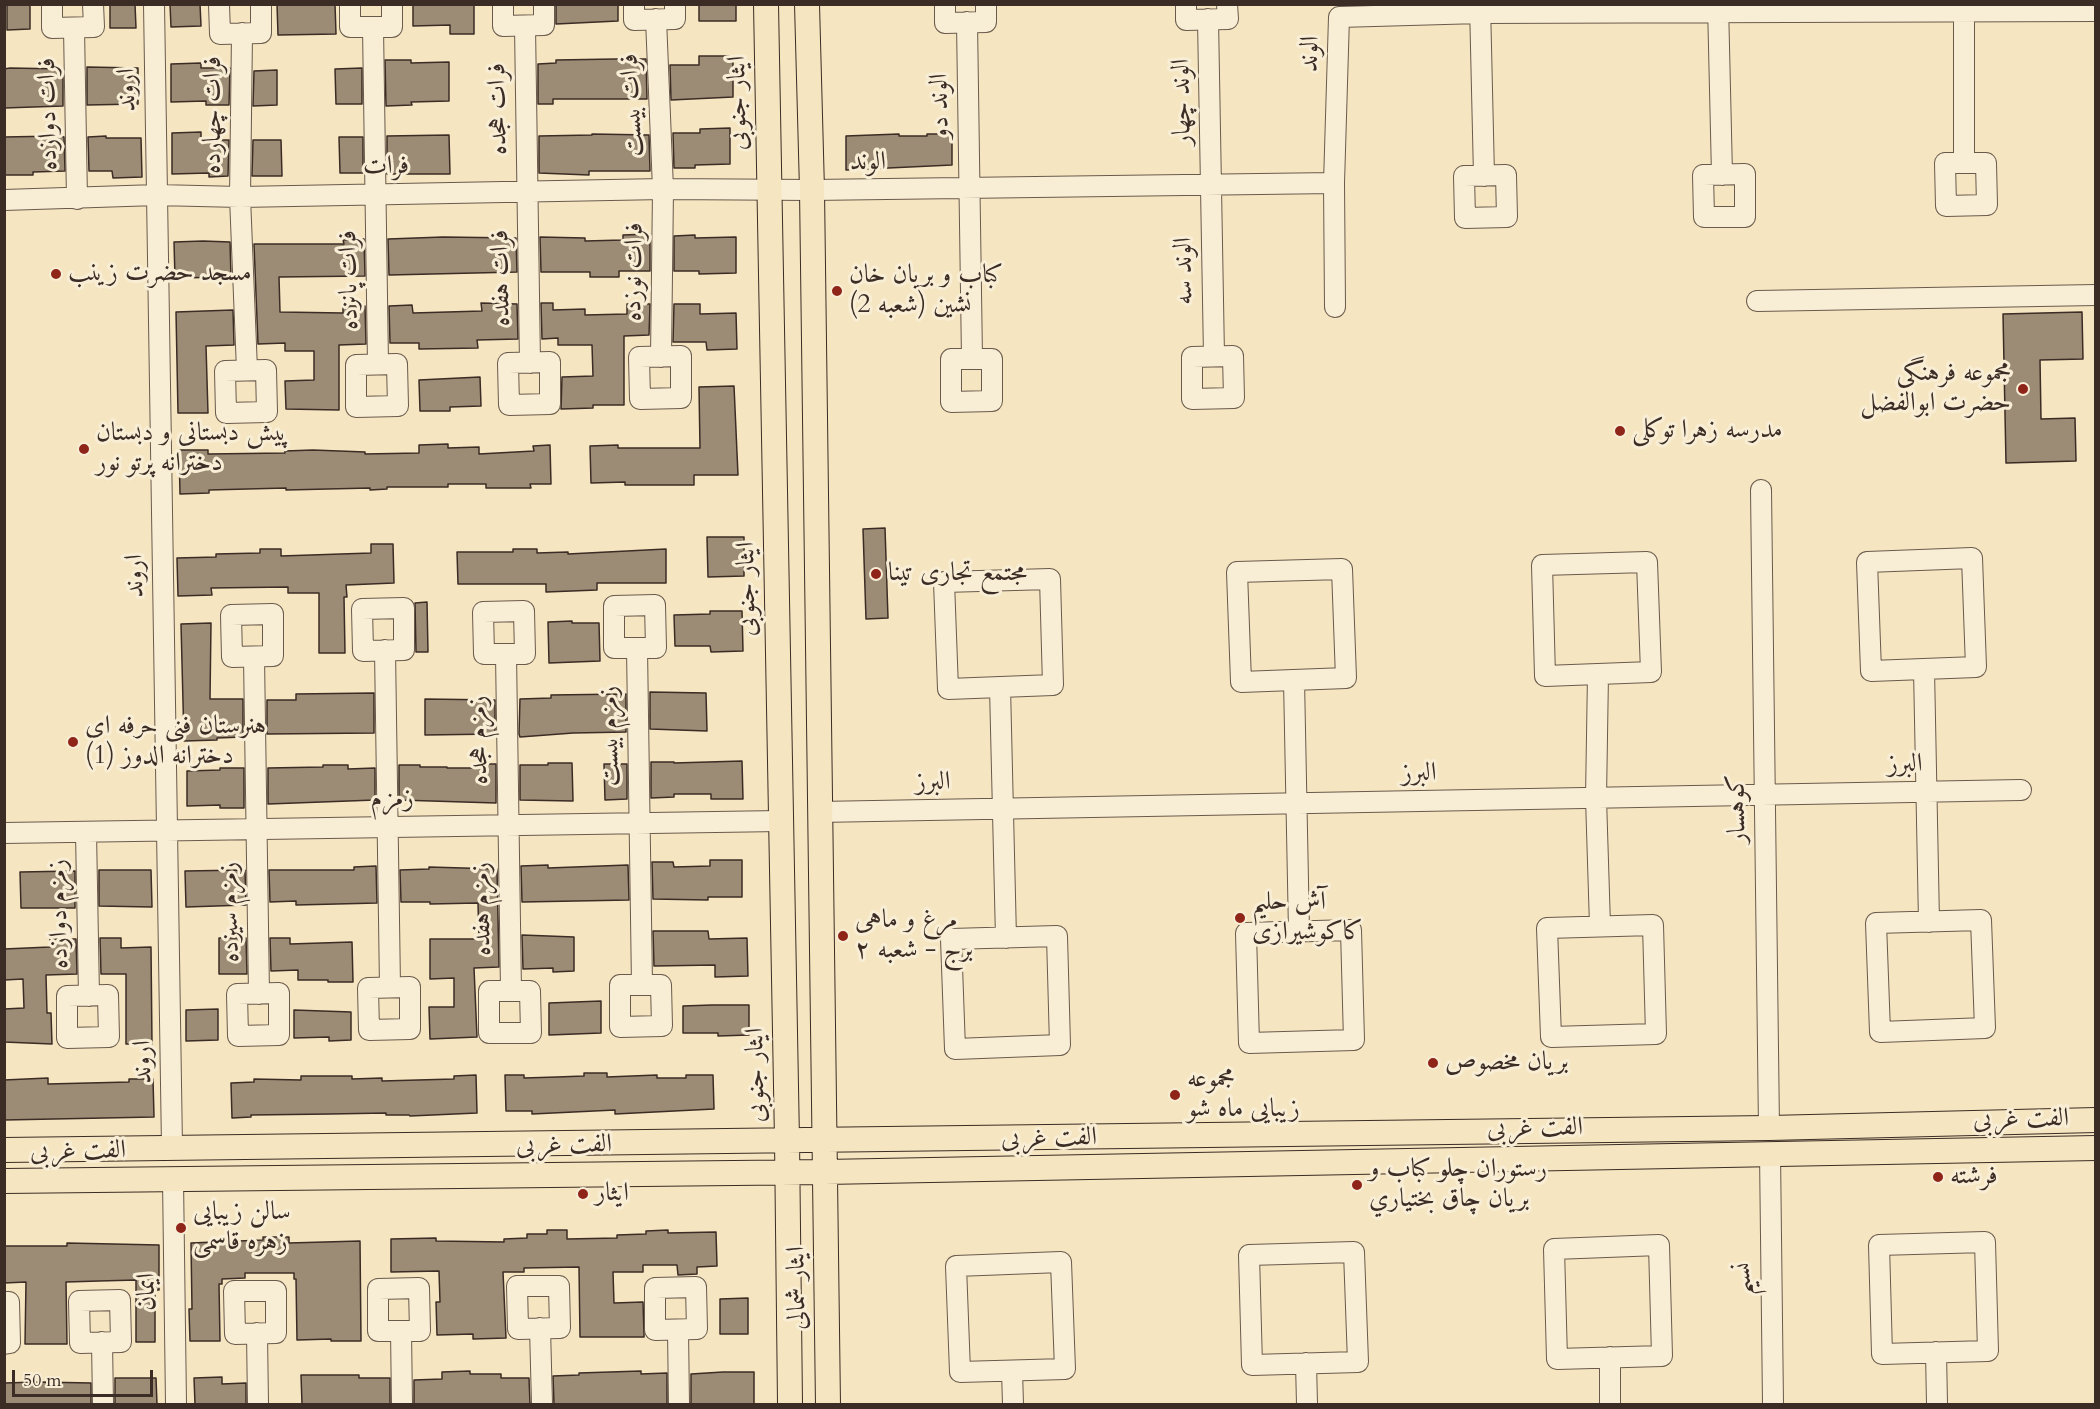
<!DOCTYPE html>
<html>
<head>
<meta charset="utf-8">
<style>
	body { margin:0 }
	#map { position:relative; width:2100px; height:1409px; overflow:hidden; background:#f5e5c0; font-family:Cardo,serif }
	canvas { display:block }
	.frame { position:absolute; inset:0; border:6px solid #3b2c25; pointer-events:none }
	.scale { position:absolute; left:12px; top:1370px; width:141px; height:27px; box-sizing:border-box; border:3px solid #3b2c25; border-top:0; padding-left:8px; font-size:18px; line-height:21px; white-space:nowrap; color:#3b2c25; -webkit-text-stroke:4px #f8eed6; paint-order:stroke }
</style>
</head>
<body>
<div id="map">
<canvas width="2100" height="1409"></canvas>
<div class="frame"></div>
<div class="scale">50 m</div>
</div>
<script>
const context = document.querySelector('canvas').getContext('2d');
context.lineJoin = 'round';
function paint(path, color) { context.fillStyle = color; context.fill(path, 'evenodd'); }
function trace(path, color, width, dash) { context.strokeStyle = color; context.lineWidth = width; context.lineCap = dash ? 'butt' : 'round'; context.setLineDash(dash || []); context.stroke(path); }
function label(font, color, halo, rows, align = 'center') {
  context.font = font + ' Cardo,Amiri,serif'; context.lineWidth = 6; context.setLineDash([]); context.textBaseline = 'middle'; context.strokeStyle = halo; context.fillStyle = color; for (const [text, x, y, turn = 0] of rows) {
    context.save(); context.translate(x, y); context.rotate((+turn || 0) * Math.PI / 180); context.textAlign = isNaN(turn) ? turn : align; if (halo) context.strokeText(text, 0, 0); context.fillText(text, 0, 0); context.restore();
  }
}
const building = new Path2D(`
	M7 4H30V29L7 30Z
	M110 4H135L136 28H110Z
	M170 4H200L201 26 171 27Z
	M277 4H335L336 34 278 35Z
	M413 4H474V34H450V25L413 26Z
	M556 4H618V21L556 24Z
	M699 4H736V21H699Z
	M699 56H733V97L671 100 670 65H699Z
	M616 59H646L647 99H553V104H538V64L556 63V60Z
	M385 60H411V63L449 62V101L411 102 412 105 386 106Z
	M201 63V68H230L229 105H206V101L171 102V64Z
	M87 67 138 68V104L87 105Z
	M10 68 63 69V106L4 108V69Z
	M362 68V104H336L335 69Z
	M277 70V105L253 106 254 71Z
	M730 128V164L695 165V168H674L673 133H700V129Z
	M201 132V140H229L228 176 209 177V173L172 174V133Z
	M592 134 649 135 650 171H589V175L539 173V136L592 135Z
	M899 134V136H927V134H952V165L846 170V136Z
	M449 135 450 174H387V136Z
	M59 136 64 137 65 171 33 172V175H4V137Z
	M106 136V138H141L142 177 113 178 112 171H89L88 137Z
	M339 137H363V173H340Z
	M253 140H281L282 176H252Z
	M650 234V271H619V277H590V272H541L540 237 585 238V241L623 240V235Z
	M695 235V238L736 237V273L699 274V271H674V236Z
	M443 237 516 238 517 272 389 275 388 239Z
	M364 239 365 276 279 277 280 312 343 313V306H365L366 344 339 345V410L286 409 285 381 314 380V351H285V343L258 344 254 244H344L343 240Z
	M203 241 230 242 231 277 175 278 174 242Z
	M481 303 517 304 518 339 477 340 478 348 419 349V343H390L389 306 412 305 413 313 482 311Z
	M541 303H553V310L585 309V315L627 314V304H650L649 335 624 336V405H593V408L561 409 562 377 593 376 592 345H558V338L542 339Z
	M674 304H700V314L736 313 737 349 707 350 706 342H673Z
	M233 310 234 345 206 346 208 413H178L176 312Z
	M2082 312 2083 359 2040 360 2041 419 2075 418 2076 461 2006 463 2003 314Z
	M480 377 481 406 450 407V411H420L419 380Z
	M734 386 738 475H694V485H625V482L591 483 590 446 618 445V448H700L699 387Z
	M448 444V448L479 447V454L534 451 533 446 550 445 551 484H530L531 488H486V484H448V487H387V489L370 490V488L286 490V488L209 490V493L180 494 179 450H208V454L285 453V451L313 450 365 452V454L419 453V445Z
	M885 528 888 618 866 619 863 529Z
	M707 537H744V576L708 577Z
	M371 544H393L394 583 346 585 347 597H344L345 653H319V593H288V587L211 588 212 595 178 596 177 558 216 557V554L260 553V549H281V556L371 553Z
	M513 549H537V553L568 552V554L666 549V583H597V590L546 592V584H458L457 552H513Z
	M427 602 428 652H416L415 603Z
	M710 611H742L743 651 711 652 710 646H675L674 615 710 614Z
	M572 621V623H599L600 661 549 663 548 622Z
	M211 623 210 699H243V737L217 738V740L184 741 181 624Z
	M650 692 706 693 707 731 650 729Z
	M374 693V733L267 734V700H296V694Z
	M626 694V732L573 733 520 737 519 734 520 699 551 698V695Z
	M425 699 495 700V734L425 735Z
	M742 761 743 799H711V794H674V797L651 798V762H674V763Z
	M548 763H572L573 801 520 800V765H548Z
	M476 764H496V803L399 800V765H420V767H447V768H476Z
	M604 764H627V799L605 800Z
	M323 765H348V769L375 768V800L268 804V768L323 767Z
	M220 768H244V808H220V805L187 806V771L220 770Z
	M710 860H742V897H708V900L653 899 652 862H673L674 867 710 866Z
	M548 865V868L628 865 629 900 522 902 521 866Z
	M376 866 377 903 296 905V901L270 902 269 870H354V867Z
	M429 867 497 869 499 967 474 968 477 1037 430 1039 429 1007H454V978L430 979V939H479L478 903 430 904V902H401L400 870 429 869Z
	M99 870H151L152 907 99 906Z
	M245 870 246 905 186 907 185 871Z
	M75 871V908H21L20 872Z
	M653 931H708L709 939 747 938 748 976 715 977V965L654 966Z
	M522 935 574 937V971L553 972V968L523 969Z
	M100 938H121V948L151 947 152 1044H126V974H101Z
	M219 938H246L247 974H219Z
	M270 938H290V944L352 942 353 982H328V980H298V970L271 971Z
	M50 939H76L77 974 46 975 47 1013H51L52 1044 4 1042V1009L24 1008 23 979 4 980V949L50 947Z
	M601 1001V1033L549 1035V1003Z
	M712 1005H749V1035L718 1036V1033H683V1006Z
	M218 1009V1040L186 1041V1010Z
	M294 1010 351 1012V1040L329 1041V1037L294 1038Z
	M584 1073H607V1077L657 1075V1078H686V1075H713L714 1109 615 1114V1110L532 1114V1111H506L505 1075H524V1078L557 1077 584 1076Z
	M476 1075 477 1113 410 1116 409 1115H386V1113L330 1114 251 1115V1117L232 1118 231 1083 254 1082V1079L301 1080V1076H352V1079L382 1078V1081L454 1079V1076Z
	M48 1078V1084L129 1082V1079H153L154 1117 4 1120V1080Z
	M547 1230H567V1239L617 1238V1235L646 1234V1231L668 1230V1233L716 1232 717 1266 697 1267V1274L678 1275 677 1265H643V1272H613L614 1303 643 1302 644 1334V1337H580L579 1267 524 1268V1272H503L506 1338 473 1339V1334L437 1335 436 1302H440L439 1271 391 1272V1239L436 1238V1241L504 1242V1239L527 1238V1234H547Z
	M263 1237H289V1243L360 1241 361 1341H331V1339L297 1340 296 1279H294V1273H245V1278L222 1279V1284H219L220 1341H190L189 1309H192L191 1243 263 1240Z
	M67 1243 159 1245V1290H155V1342H136V1280L99 1281 66 1282 67 1344H25L26 1282 4 1283V1246H67Z
	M748 1298V1334H720V1299Z
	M470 1371V1374H501V1378H529L530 1404H414V1380L442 1379V1372Z
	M641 1371V1374L667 1373V1404H554L553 1376 579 1375V1373Z
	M723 1372H754V1404H691V1374Z
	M301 1375H359V1378H390V1404H302Z
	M222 1377V1384L246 1383V1404H195L194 1378Z
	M115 1378H156L157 1404H115Z
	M39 1382 91 1383V1404H4V1383Z`);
paint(building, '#9c8c76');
trace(building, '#3b2c25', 1.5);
const minor = new Path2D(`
	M52 4V28L94 27 93 4
	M154 4 172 1147
	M219 4 220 34 261 33V4
	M350 4V27H392V4
	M503 4V26L544 25V4
	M634 4V20L675 19V4
	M945 4V23L986 22V4
	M1186 4V20L1228 19 1227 4
	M1480 4 1484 176
	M1718 4 1722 175
	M656 19 663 189 661 357
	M1208 19 1214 356
	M967 22 972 359
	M525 26 530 363
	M373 27 378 364
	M74 28 77 199
	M242 33 240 197 247 370
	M1945 163H1986L1987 205 1946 206Z
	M1964 163V4
	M1745 174V217H1704L1703 175Z
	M1506 175 1507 217 1465 218 1464 176Z
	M1334 183 1335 307
	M4 200 157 195 240 197 663 189 812 190 1334 183 1339 17 1480 13 2096 11
	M1757 301 2096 295
	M681 356V398L640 399 639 357Z
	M1233 356 1234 398 1192 399V357Z
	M951 359H992V401L951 402Z
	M550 362V404L509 405 508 363Z
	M397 364 398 406 356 407V365Z
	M266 370 267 412 226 413 225 371Z
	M1761 490 1769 1128
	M1972 558 1976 667 1871 671 1867 562Z
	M1647 562 1651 672 1545 676 1542 565Z
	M1342 569 1346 678 1241 682 1237 572Z
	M1050 579 1053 685 948 689 944 582Z
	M655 605 656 648H614V606Z
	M404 608V650L363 651 362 609Z
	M524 611 525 654H484L483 612Z
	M273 614V656L232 657 231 615Z
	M637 648 642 985
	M385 650 390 987
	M506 654 511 991
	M254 657 259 994
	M1924 669 1929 922
	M1598 674 1596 798 1600 926
	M1294 680 1299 932
	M1000 687 1006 938
	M819 812 2021 790
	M86 832 89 996
	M4 833 780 821
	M1981 920 1985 1028 1880 1032 1876 923Z
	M1653 925 1656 1034 1551 1037 1547 928Z
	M1351 930 1354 1040 1249 1043 1246 933Z
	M1057 936 1060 1045 955 1049 951 939Z
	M620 985H661L662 1026 620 1027Z
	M410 987V1029L369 1030 368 988Z
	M489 991H530L531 1033H489Z
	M279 993V1035L238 1036 237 994Z
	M108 995 109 1037 67 1038V996Z
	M1770 1153 1773 1404
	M173 1179 176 1404
	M1985 1242 1988 1351 1882 1354 1879 1245Z
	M1659 1245 1662 1356 1557 1359 1554 1249Z
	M1354 1252 1358 1362 1252 1365 1249 1255Z
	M1061 1262 1065 1369 960 1372 956 1266Z
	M517 1286H559L560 1328 518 1329Z
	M696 1287 697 1329 655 1330V1288Z
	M419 1288 420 1331H378V1289Z
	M234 1291H276V1333L235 1334Z
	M120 1300 121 1342 80 1343 79 1301Z
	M4 1302H9L10 1343 4 1344
	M540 1328 542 1404
	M678 1330 679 1404
	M401 1331 402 1404
	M257 1333 258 1404
	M102 1342 103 1404
	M1936 1352 1937 1404
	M1610 1357V1404
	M1306 1363 1307 1404
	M1012 1371 1013 1404`);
const major = new Path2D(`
	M766 4 787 1140 790 1404
	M807 4 812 190 828 1404
	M4 1150 1769 1128 2096 1120
	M4 1181 825 1172 2096 1148`);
trace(minor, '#6a5a4c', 22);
trace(major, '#3b2c25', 26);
trace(minor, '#f8eed6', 20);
trace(major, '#f5e5c0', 24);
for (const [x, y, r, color] of [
	[56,274,6,"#8f2418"],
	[837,291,6,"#8f2418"],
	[2023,389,6,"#8f2418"],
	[1620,431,6,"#8f2418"],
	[84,449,6,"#8f2418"],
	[876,574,6,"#8f2418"],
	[73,742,6,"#8f2418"],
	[1240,918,6,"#8f2418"],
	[843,936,6,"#8f2418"],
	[1433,1063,6,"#8f2418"],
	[1175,1095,6,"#8f2418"],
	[1938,1177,6,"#8f2418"],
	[1357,1185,6,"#8f2418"],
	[583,1194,6,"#8f2418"],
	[181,1228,6,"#8f2418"]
]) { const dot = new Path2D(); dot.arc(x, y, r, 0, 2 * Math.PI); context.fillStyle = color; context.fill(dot); trace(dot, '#f8eed6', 2); }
label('26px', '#3b2c25', '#f8eed6', [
	["الوند",1311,54,-88],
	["اروند",128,90,-91],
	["الوند چهار",1183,102,-91],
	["ایثار جنوبی",739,103,-91],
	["فرات بیست",633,105,-93],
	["الوند دو",941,106,-91],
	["فرات هجده",499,109,-91],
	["فرات دوازده",49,114,-91],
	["فرات چهارده",214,115,-90],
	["الوند",868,163,-1],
	["فرات",386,167,-1],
	["الوند سه",1185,271,-91],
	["فرات نوزده",635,272,-89],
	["فرات هفده",502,278,-91],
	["فرات پانزده",350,280,-91],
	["اروند",136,576,-91],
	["ایثار جنوبی",748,589,-91],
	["زمزم بیست",611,736,-91],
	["زمزم هجده",480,740,-91],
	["البرز",1905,765,-1],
	["البرز",1419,774,-1],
	["البرز",933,783,-1],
	["زمزم",392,800,-1],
	["کوهسار",1738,809,-91],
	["زمزم هفده",483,909,-91],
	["زمزم سیزده",231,912,-91],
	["زمزم دوازده",60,914,-91],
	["اروند",144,1062,-91],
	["ایثار جنوبی",757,1075,-91],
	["الفت غربی",2021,1120,-1],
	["الفت غربی",1535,1129,-1],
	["الفت غربی",1049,1139,-1],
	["الفت غربی",564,1146,-1],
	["الفت غربی",78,1152,-1],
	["نسیم",1744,1279,-91],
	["ایثار شمالی",798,1288,-91],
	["ایمان",148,1292,-91]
]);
label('26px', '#3b2c25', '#f8eed6', [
	["مسجد حضرت زینب",68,274],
	["کباب و بریان خان",849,276],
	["نشین (شعبه 2)",849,306],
	["مجموعه فرهنگی",2011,374,"right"],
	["حضرت ابوالفضل",2011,404,"right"],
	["مدرسه زهرا توکلی",1632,431],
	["پیش دبستانی و دبستان",96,434],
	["دخترانه پرتو نور",96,464],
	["مجتمع تجاری تینا",888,574],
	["هنرستان فنی حرفه ای",85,727],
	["دخترانه الدوز (1)",85,757],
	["آش حلیم",1252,903],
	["کاکوشیرازی",1252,933],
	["مرغ و ماهی",855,921],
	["برج - شعبه ۲",855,951],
	["بریان مخصوص",1445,1063],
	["مجموعه",1187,1080],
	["زیبایی ماه شو",1187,1110],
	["رستوران چلو كباب و",1369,1170],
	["بريان چاق بختياري",1369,1200],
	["فرشته",1950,1177],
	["ایثار",595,1194],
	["سالن زیبایی",193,1213],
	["زهره قاسمی",193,1243]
], 'left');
</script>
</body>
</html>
